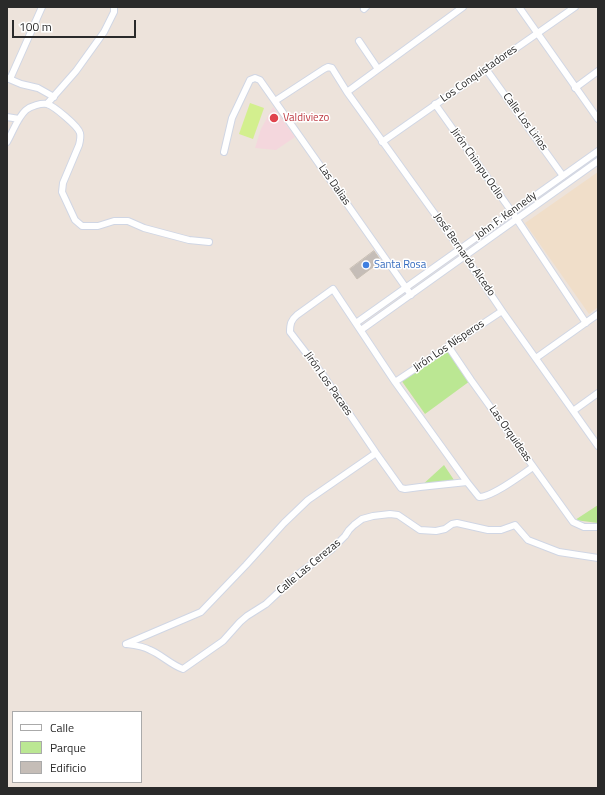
<!DOCTYPE html>
<html>
<head>
<meta charset="utf-8">
<style>
	body { margin:0 }
	#map { position:relative; width:605px; height:795px; overflow:hidden; background:#ede3db; font-family:"Titillium Web",sans-serif }
	canvas { display:block }
	.frame { position:absolute; inset:0; border:8px solid #2a2a2a; pointer-events:none }
	.legend { position:absolute; left:12px; top:711px; width:130px; height:72px; box-sizing:border-box; background:#fff; border:1px solid #aaa; margin:0; padding:5px 7px; list-style:none; font-size:12px; color:#2a2a2a }
	.legend li { display:flex; align-items:center; gap:8px; height:20px }
	.legend b { width:20px; border:1px solid #aaa }
	.scale { position:absolute; left:12px; top:20px; width:124px; height:18px; box-sizing:border-box; border:2px solid #2a2a2a; border-top:0; padding-left:5px; font-size:12px; line-height:14px; white-space:nowrap; color:#2a2a2a; -webkit-text-stroke:3px #fff; paint-order:stroke }
</style>
</head>
<body>
<div id="map">
<canvas width="605" height="795"></canvas>
<div class="frame"></div>
<ul class="legend">
<li><b style="height:5px;background:#fff"></b>Calle</li>
<li><b style="height:11px;background:#bbe793"></b>Parque</li>
<li><b style="height:11px;background:#c5bdb7"></b>Edificio</li>
</ul>
<div class="scale">100 m</div>
</div>
<script>
const context = document.querySelector('canvas').getContext('2d');
context.lineJoin = 'round';
function paint(path, color) { context.fillStyle = color; context.fill(path, 'evenodd'); }
function trace(path, color, width, dash) { context.strokeStyle = color; context.lineWidth = width; context.lineCap = dash ? 'butt' : 'round'; context.setLineDash(dash || []); context.stroke(path); }
function label(font, color, halo, rows, align = 'center') {
  context.font = font + ' "Titillium Web",sans-serif'; context.lineWidth = 3; context.setLineDash([]); context.textBaseline = 'middle'; context.strokeStyle = halo; context.fillStyle = color; for (const [text, x, y, turn = 0] of rows) {
    context.save(); context.translate(x, y); context.rotate((+turn || 0) * Math.PI / 180); context.textAlign = isNaN(turn) ? turn : align; if (halo) context.strokeText(text, 0, 0); context.fillText(text, 0, 0); context.restore();
  }
}
paint(new Path2D(`
	M598 172V307L589 314 525 223Z`), '#f0dec9');
paint(new Path2D(`
	M273 107 295 137 276 150 255 148 261 129Z`), '#f4d7dd');
paint(new Path2D(`
	M446 349 470 381 425 414 401 380Z
	M444 465 456 483 420 487Z
	M598 505V523L575 520Z`), '#bbe793');
paint(new Path2D(`
	M250 103 264 108 253 139 239 134Z`), '#d3ef8e');
const building = new Path2D(`
	M374 251 381 261 357 279 350 269Z`);
paint(building, '#c5bdb7');
trace(building, '#c8bfb4', 1);
const minor = new Path2D(`
	M519 7 598 119
	M364 9 366 7
	M359 41 378 69
	M486 69 563 176
	M7 78 21 84 38 88 54 97
	M10 79 42 7
	M575 88 598 71
	M347 92 463 7
	M275 101 324 69 328 67 332 68 347 92 460 249 502 311 598 446
	M47 104 76 71 104 32 114 12V7
	M435 104 512 212 586 323
	M7 117 19 119
	M7 142C13 132 17 118 26 110 31 106 41 103 47 104 54 106 78 126 80 133 81 137 80 141 79 145L63 183 62 192 75 220 82 226H98L114 221H128L144 228 189 240 209 242
	M382 142 575 7
	M224 152 232 118 250 80 255 78 260 80 411 295
	M356 323 598 151
	M361 330 598 161
	M448 346 471 380 573 522 584 527H598
	M536 358 598 314
	M395 382 502 311
	M573 411 598 393
	M467 482 420 487 405 489 401 488 376 453 323 375 290 332C290 324 291 320 297 315L333 289 395 382 467 482 479 497C491 498 523 474 533 467
	M126 644C134 645 143 646 150 650 162 655 171 665 183 669L223 641 240 622 247 616 266 604 296 576 332 549 345 536 349 530 354 525 362 519 373 516 390 514 398 515 420 530 436 531 445 529 452 524 457 523 488 530H501L515 525 528 540 559 552 598 558
	M126 644 201 612 246 565 284 523 308 500 376 453`);
trace(minor, '#d0d6e4', 8);
trace(minor, '#fff', 6);
for (const [x, y, r, color] of [
	[274,118,5,"#e0444e"],
	[366,265,4,"#3f7fe0"]
]) { const dot = new Path2D(); dot.arc(x, y, r, 0, 2 * Math.PI); context.fillStyle = color; context.fill(dot); trace(dot, '#fff', 1.5); }
label('11px', '#2a2a2a', '#fff', [
	["Los Conquistadores",479,74,-35],
	["Calle Los Lirios",525,122,54],
	["Jirón Chimpu Ocllo",477,164,55],
	["Las Dalias",334,185,55],
	["John F. Kennedy",506,216,-36],
	["José Bernardo Alcedo",464,255,55],
	["Jirón Los Nísperos",449,346,-34],
	["Jirón Los Pacaes",328,384,55],
	["Las Orquideas",510,434,55],
	["Calle Las Cerezas",309,567,-40]
]);
label('11px', '#be3a42', '#fff', [
	["Valdiviezo",283,118]
], 'left');
label('11px', '#366cbe', '#fff', [
	["Santa Rosa",374,265]
], 'left');
</script>
</body>
</html>
